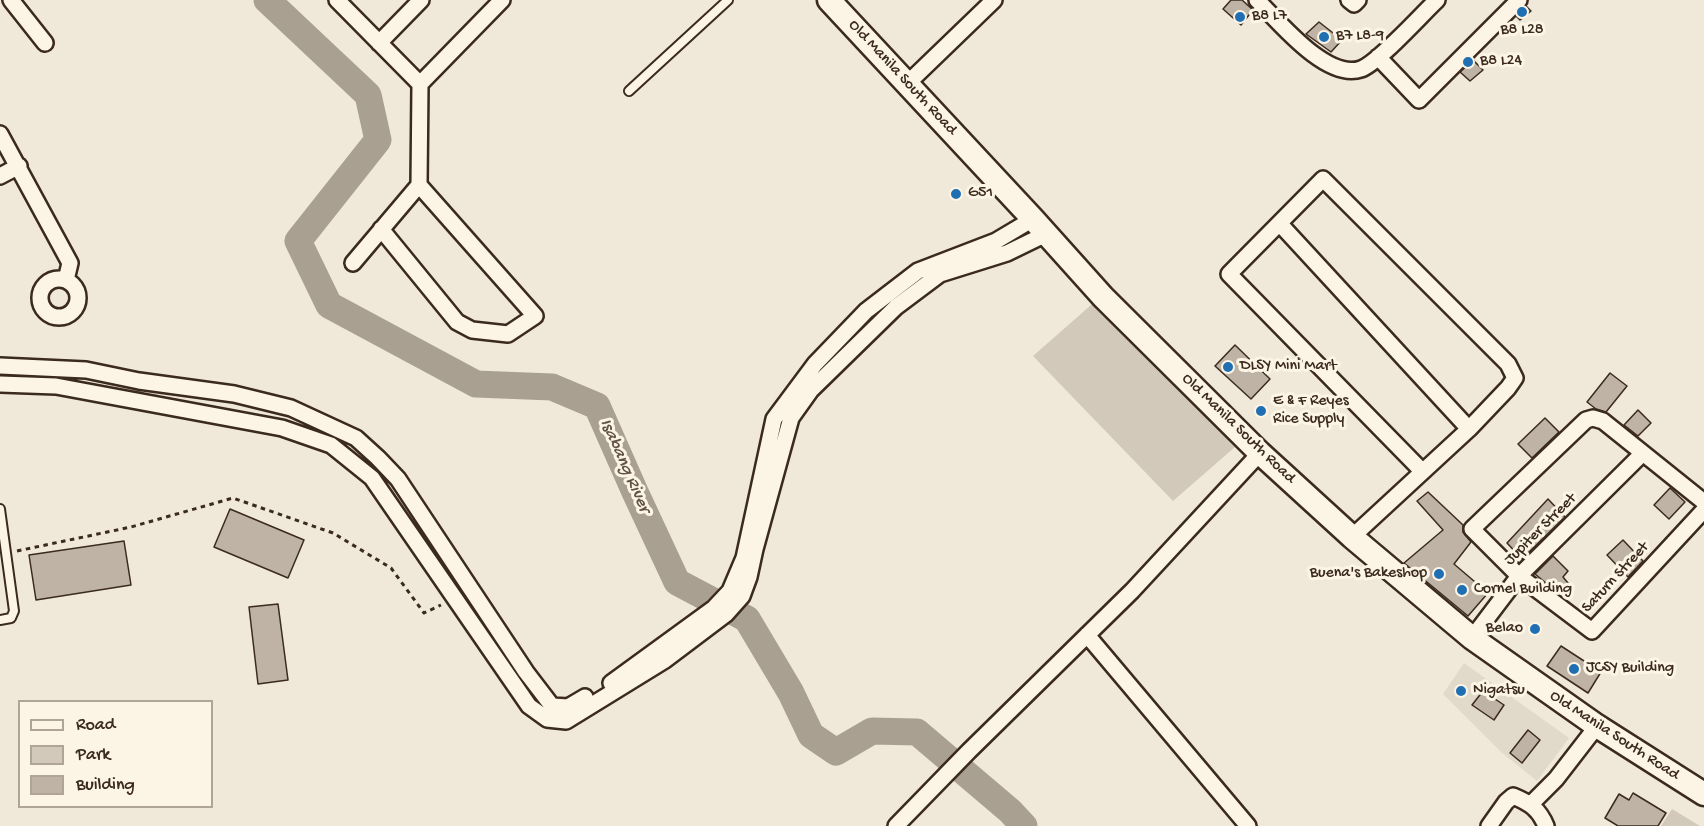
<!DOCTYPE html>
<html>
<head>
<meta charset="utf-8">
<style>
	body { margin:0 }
	#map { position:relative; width:1704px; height:826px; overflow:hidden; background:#f0e9d9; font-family:"Gochi Hand",sans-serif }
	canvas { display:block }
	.legend { position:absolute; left:18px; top:700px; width:195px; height:108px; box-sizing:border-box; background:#fcf5e5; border:2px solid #afa495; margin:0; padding:8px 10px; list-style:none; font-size:18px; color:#3b2a1e }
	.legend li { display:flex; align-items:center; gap:12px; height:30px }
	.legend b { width:30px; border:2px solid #afa495 }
</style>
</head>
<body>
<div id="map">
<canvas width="1704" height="826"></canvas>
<ul class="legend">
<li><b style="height:8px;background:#fcf5e5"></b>Road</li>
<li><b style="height:16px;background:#d2c9ba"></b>Park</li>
<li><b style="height:16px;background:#beb3a4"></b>Building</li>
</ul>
</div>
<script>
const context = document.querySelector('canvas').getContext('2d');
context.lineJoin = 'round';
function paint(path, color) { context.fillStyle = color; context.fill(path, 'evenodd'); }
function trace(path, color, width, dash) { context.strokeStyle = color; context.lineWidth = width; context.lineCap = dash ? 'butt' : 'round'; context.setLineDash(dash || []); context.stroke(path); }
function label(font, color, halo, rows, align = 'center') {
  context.font = font + ' "Gochi Hand",sans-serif'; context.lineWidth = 6; context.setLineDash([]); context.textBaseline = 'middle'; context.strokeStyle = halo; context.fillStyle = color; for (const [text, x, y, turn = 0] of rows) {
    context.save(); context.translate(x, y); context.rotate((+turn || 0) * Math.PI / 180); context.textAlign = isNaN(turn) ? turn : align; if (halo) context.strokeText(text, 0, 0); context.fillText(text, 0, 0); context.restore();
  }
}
paint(new Path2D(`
	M1464 663 1569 738 1537 781 1501 752 1443 694Z`), '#e1d9c9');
paint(new Path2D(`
	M1099 298 1235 447 1173 501 1033 356Z
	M1672 809 1700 826H1661Z`), '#d2c9ba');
trace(new Path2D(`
	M267 0 368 95 378 140 298 241 329 305 476 384 552 387 597 406 635 492 677 582 747 619 791 693 811 735 836 752 872 731 917 732 1010 811 1024 826`), '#aaa091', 27);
const building = new Path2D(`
	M1231 0H1242L1253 10 1241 25 1223 9Z
	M1526 6 1531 11 1520 20 1516 16Z
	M1319 22 1342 40 1331 52 1306 34Z
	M1473 60 1483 70 1470 81 1460 72Z
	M1235 345 1270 379 1251 399 1215 366Z
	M1610 373 1627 386 1606 412 1596 409 1587 402Z
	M1638 410 1651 423 1638 436 1624 425Z
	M1545 418 1559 432 1532 458 1518 444Z
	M1670 488 1685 502 1669 519 1654 505Z
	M1428 492 1463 525V532L1471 542 1454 564 1488 593 1468 616 1404 563 1443 530 1417 501Z
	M1548 499 1565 517 1522 559 1507 543Z
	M230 509 304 540 288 578 214 547Z
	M1623 540 1643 561 1628 577 1607 555Z
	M124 541 131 585 36 600 29 555Z
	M1553 556 1568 571 1563 577 1568 583 1558 593 1535 574Z
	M278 604 288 680 258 684 249 607Z
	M1561 646 1601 672 1588 693 1547 666Z
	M1483 691 1504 705 1494 720 1472 705Z
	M1528 730 1540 740 1522 763 1510 753Z
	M1633 793 1666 813 1658 826H1618L1605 818 1619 794 1629 800Z`);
paint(building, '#beb3a4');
trace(building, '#3b2a1e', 1.5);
const service = new Path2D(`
	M629 91 728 0
	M0 509 14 611 11 618 0 620`);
const minor = new Path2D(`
	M11 0 45 43
	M337 0 420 84 502 0
	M1257 0C1279 22 1327 81 1361 69 1378 63 1421 15 1437 0
	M1349 0 1354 4 1358 0
	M379 43 421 0
	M1378 57 1419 100 1519 0
	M908 83 994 0
	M0 134 70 263 66 280
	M0 176 19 166
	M1280 224 1469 429
	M381 229 457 322 472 330 508 334 535 316 419 185
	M353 263 419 185 420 84
	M40 298a19 19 0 1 1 38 0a19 19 0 1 1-38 0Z
	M0 366 86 370 139 381 234 394 291 408 356 438 378 458 398 479 526 672 552 706 568 707 585 697
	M0 384 56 386 282 428 331 445 372 478 529 706 547 719 566 721 665 660 726 614 742 596 749 577 755 549 791 418 811 390 896 307 940 274 1007 253 1046 234
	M1704 502 1603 421 1593 418 1586 420 1472 529 1519 576 1592 631 1704 510
	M1352 537 1469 429 1508 388 1515 378 1508 364 1323 179 1229 274 1422 471
	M1087 635 1248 826
	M1472 638 1519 576 1642 454
	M611 683 714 608 730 591 744 558 774 419 815 364 866 311 918 271 996 241 1033 219
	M1531 804 1556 779 1597 726
	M896 826 969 751 1132 591 1260 453
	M1489 826 1506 802 1513 796C1530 803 1539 809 1546 826`);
const primary = new Path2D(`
	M829 0 1033 219 1103 297 1260 453 1352 537 1472 638 1597 726 1704 794`);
trace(service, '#3b2a1e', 12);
trace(minor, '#3b2a1e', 20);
trace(primary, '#3b2a1e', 27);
trace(new Path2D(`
	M17 551 131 527 233 498 333 533 391 568 424 613 441 605`), '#3b2a1e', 3, [4.5, 4.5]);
trace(service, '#fcf5e5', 8);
trace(minor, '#fcf5e5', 15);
trace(primary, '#fcf5e5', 22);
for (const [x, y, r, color] of [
	[1522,12,6,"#1f6fb2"],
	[1240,17,6,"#1f6fb2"],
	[1324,37,6,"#1f6fb2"],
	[1468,62,6,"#1f6fb2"],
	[956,194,6,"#1f6fb2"],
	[1228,367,6,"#1f6fb2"],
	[1261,411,6,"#1f6fb2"],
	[1439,574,6,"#1f6fb2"],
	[1462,590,6,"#1f6fb2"],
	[1535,629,6,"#1f6fb2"],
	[1574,669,6,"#1f6fb2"],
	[1461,691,6,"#1f6fb2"]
]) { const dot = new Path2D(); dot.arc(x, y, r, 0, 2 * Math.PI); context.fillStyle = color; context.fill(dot); trace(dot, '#fcf5e5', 2); }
label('16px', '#3b2a1e', '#fcf5e5', [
	["B8 L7",1252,17],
	["B8 L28",1522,31,"center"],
	["B7 L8-9",1336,37],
	["B8 L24",1480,62],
	["G51",968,194],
	["DLSY Mini Mart",1240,367],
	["E & F Reyes",1273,402],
	["Rice Supply",1273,420],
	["Buena's Bakeshop",1427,574,"right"],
	["Cornel Building",1474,590],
	["Belao",1523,629,"right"],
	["JCSY Building",1586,669],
	["Nigatsu",1473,691]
], 'left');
label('16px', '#3b2a1e', '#fcf5e5', [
	["Old Manila South Road",902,78,47],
	["Old Manila South Road",1238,429,44],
	["Jupiter Street",1541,530,-45],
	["Saturn Street",1616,578,-47],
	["Old Manila South Road",1614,736,33]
]);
label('italic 18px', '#625346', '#fcf5e5', [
	["Isabang River",624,466,66]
]);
</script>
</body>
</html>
